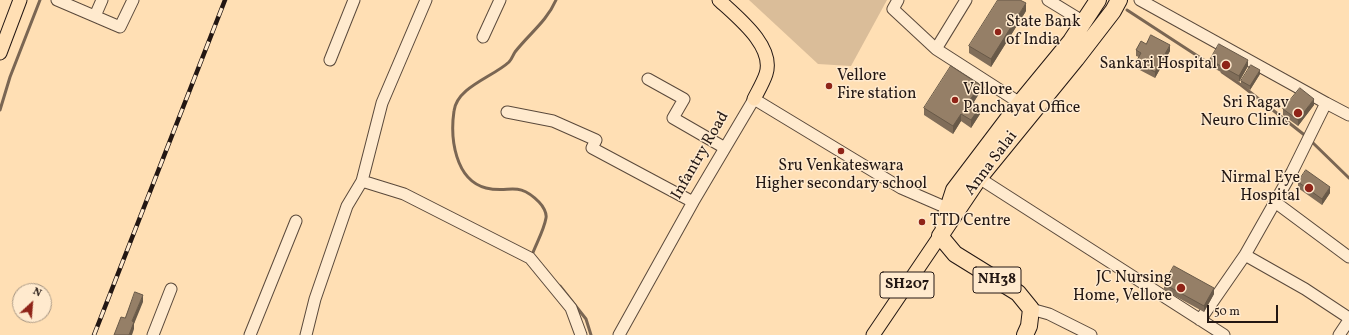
<!DOCTYPE html>
<html>
<head>
<meta charset="utf-8">
<style>
	body { margin:0 }
	#map { position:relative; width:1349px; height:335px; overflow:hidden; background:#ffdfb4; font-family:Vollkorn,serif }
	canvas { display:block }
	.north { position:absolute; left:12px; top:283px; width:40px; height:40px; box-sizing:border-box; background:#ffeace; border:1px solid #a79683; border-radius:50%; rotate:26deg; font-size:11px; font-weight:700; line-height:16px; text-align:center; color:#231713 }
	.north::after { content:''; display:block; margin:auto; width:14px; height:18px; background:#8f2418; clip-path:polygon(50% 0,100% 100%,50% 72%,0 100%) }
	.scale { position:absolute; left:1207px; top:305px; width:71px; height:18px; box-sizing:border-box; border:2px solid #231713; border-top:0; padding-left:5px; font-size:12px; line-height:14px; white-space:nowrap; color:#231713; -webkit-text-stroke:3px #ffeace; paint-order:stroke }
</style>
</head>
<body>
<div id="map">
<canvas width="1349" height="335"></canvas>
<div class="north">N</div>
<div class="scale">50 m</div>
</div>
<script>
const context = document.querySelector('canvas').getContext('2d');
context.lineJoin = 'round';
function paint(path, color) { context.fillStyle = color; context.fill(path, 'evenodd'); }
function trace(path, color, width, dash) { context.strokeStyle = color; context.lineWidth = width; context.lineCap = dash ? 'butt' : 'round'; context.setLineDash(dash || []); context.stroke(path); }
function label(font, color, halo, rows, align = 'center') {
  context.font = font + ' Vollkorn,serif'; context.lineWidth = 3; context.setLineDash([]); context.textBaseline = 'middle'; context.strokeStyle = halo; context.fillStyle = color; for (const [text, x, y, turn = 0] of rows) {
    context.save(); context.translate(x, y); context.rotate((+turn || 0) * Math.PI / 180); context.textAlign = isNaN(turn) ? turn : align; if (halo) context.strokeText(text, 0, 0); context.fillText(text, 0, 0); context.restore();
  }
}
paint(new Path2D(`
	M749 0H887L851 66 818 64Z`), '#dabd99');
trace(new Path2D(`
	M1127 10 1213 66
	M1222 72 1241 85 1307 137
	M0 110 10 77 40 0
	M1311 141 1349 178
	M533 257 532 255C536 244 544 230 546 218 547 213 543 206 539 202 517 180 510 194 486 188 455 180 450 138 454 111 457 87 493 77 509 62 512 59 513 55 515 52 529 34 547 21 556 0
	M560 286 586 319 591 335`), '#7a6653', 3);
const minor = new Path2D(`
	M57 0 120 27 133 0
	M898 0 893 9 936 49 1020 103
	M1048 0 1084 22
	M1140 0 1326 103 1292 172 1245 255 1200 320
	M95 16 102 0
	M483 37 500 0
	M936 49 966 0
	M330 60 354 0
	M648 79 684 99 673 118 725 148
	M1326 103 1349 115
	M507 112 553 121 596 140 592 148 693 202
	M979 178 1224 335
	M362 181 404 194 530 258 571 308 581 335
	M1275 202 1349 257
	M1245 255 1305 289 1349 318
	M1031 309 1049 314 1091 335
	M153 335 171 289
	M250 335 296 221
	M306 335 315 299 347 206 362 181 382 103 426 0
	M619 335 693 202 754 99 901 188 947 208
	M1339 335 1349 320`);
const major = new Path2D(`
	M719 0C737 17 775 46 766 74 763 83 758 91 754 99
	M0 53 20 0
	M873 335 940 236`);
const highway = new Path2D(`
	M943 224 954 190 1020 103 1071 41 1098 0
	M940 236 979 178 1076 59 1113 11 1119 0
	M940 236 955 254 1018 293 1031 309 1029 326 1025 335`);
trace(minor, '#5a493b', 13);
trace(major, '#231713', 15);
trace(highway, '#231713', 18);
trace(minor, '#ffeace', 11);
trace(major, '#ffdfb4', 13);
trace(highway, '#ffdfb4', 16);
const rail = new Path2D(`
	M94 335 225 0`);
trace(rail, '#231713', 4.5);
trace(rail, '#ffeace', 3, [9]);
paint(new Path2D(`
	M1026 11 991 67 969 53V46Z
	M1146 44 1170 51 1155 78 1136 68V62L1139 57 1136 56V50Z
	M1210 60 1248 66 1239 82 1210 66Z
	M1260 74 1250 90 1241 85V81Z
	M980 92 974 102 980 114 971 128 961 121 953 134 924 115V108Z
	M1314 105 1298 126 1283 115V109Z
	M1298 182 1330 193 1322 205 1298 188Z
	M1164 284 1214 294 1204 312 1164 290Z`), '#806d59');
paint(new Path2D(`
	M1026 3V11L991 67V59Z
	M1170 45V51L1155 78V72Z
	M1248 60V66L1239 82V76Z
	M1260 70V74L1250 90V86Z
	M980 85V92L970 108V100Z
	M1314 99V105L1298 126V120Z
	M980 107V114L971 128V120Z
	M961 114V121L953 134V126Z
	M1330 187V193L1322 205V199Z
	M1214 288V294L1204 312V306Z
	M143 295V302L134 324V329L132 335H129L132 321Z`), '#685948');
const building = new Path2D(`
	M998 0H1020L1026 3 991 59 969 46Z
	M1151 35 1170 45 1155 72 1136 62 1141 53 1136 50 1141 41 1146 44Z
	M1219 44 1248 60 1239 76 1210 60Z
	M1251 65 1260 70 1250 86 1241 81Z
	M951 66 980 85 970 100 980 107 971 120 961 114 953 126 924 108Z
	M1300 88 1314 99 1298 120 1283 109Z
	M1306 170 1330 187 1322 199 1298 182Z
	M1174 266 1214 288 1204 306 1164 284Z
	M135 292 143 295 132 321 134 322 129 335H114L121 317 125 318Z`);
paint(building, '#957f67');
trace(building, '#685948', 1);
for (const [x, y, r, color] of [
	[998,32,4,"#8f2418"],
	[1226,65,5,"#8f2418"],
	[829,86,4,"#8f2418"],
	[955,100,4,"#8f2418"],
	[1298,113,5,"#8f2418"],
	[841,151,4,"#8f2418"],
	[1309,188,5,"#8f2418"],
	[922,222,4,"#8f2418"],
	[1181,288,5,"#8f2418"]
]) { const dot = new Path2D(); dot.arc(x, y, r, 0, 2 * Math.PI); context.fillStyle = color; context.fill(dot); trace(dot, '#ffeace', 1.5); }
for (const [x, y, w] of [
	[997,280,48],
	[907,285,54]
]) { const box = new Path2D(); box.roundRect(x - w / 2, y - 13, w, 26, 3); context.fillStyle = '#ffeace'; context.fill(box); trace(box, '#231713', 1); }
label('bold 15px', '#231713', null, [
	["NH38",997,280],
	["SH207",907,285]
]);
label('16px', '#231713', '#ffeace', [
	["State Bank",1006,23],
	["of India",1006,41],
	["Sankari Hospital",1217,65,"right"],
	["Vellore",837,77],
	["Fire station",837,95],
	["Vellore",963,91],
	["Panchayat Office",963,109],
	["Sri Ragav",1289,104,"right"],
	["Neuro Clinic",1289,122,"right"],
	["Sru Venkateswara",841,167,"center"],
	["Higher secondary school",841,185,"center"],
	["Nirmal Eye",1300,179,"right"],
	["Hospital",1300,197,"right"],
	["TTD Centre",930,222],
	["JC Nursing",1172,279,"right"],
	["Home, Vellore",1172,297,"right"]
], 'left');
label('16px', '#231713', '#ffeace', [
	["Infantry Road",701,156,-60],
	["Anna Salai",992,164,-53]
]);
</script>
</body>
</html>
